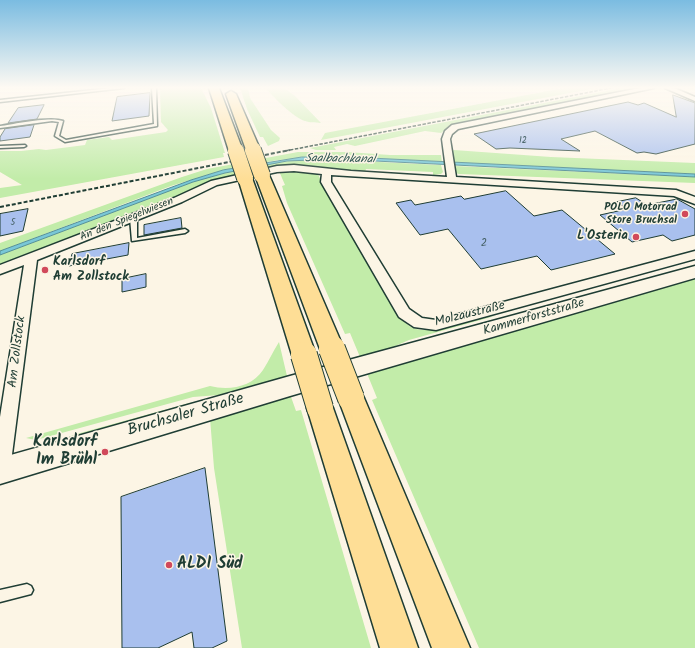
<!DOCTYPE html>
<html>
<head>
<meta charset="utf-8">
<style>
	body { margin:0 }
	canvas { display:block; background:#fcf5e5 }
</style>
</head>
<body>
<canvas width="695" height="648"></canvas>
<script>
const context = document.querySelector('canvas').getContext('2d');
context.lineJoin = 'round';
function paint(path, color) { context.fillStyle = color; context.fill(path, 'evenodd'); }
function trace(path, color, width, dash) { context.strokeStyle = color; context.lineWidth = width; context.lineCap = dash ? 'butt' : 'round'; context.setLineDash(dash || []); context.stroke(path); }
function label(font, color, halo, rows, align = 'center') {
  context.font = font + ' Kalam,sans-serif'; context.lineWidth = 3; context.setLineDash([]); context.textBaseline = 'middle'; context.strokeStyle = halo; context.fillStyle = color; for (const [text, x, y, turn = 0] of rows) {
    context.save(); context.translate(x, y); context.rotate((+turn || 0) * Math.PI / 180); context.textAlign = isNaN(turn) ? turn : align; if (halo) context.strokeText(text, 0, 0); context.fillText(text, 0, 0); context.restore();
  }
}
paint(new Path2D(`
	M160 88H201L211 108 225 153H223L224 157 0 198V188L22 185 0 172V151H21L39 149 46 150 85 145 87 140 109 137 112 140 166 132 168 130 161 122Z
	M240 88H248L250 98 271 130 280 138 279 141 268 146 263 137H260L247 109Z
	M266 88H284L295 96 321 123C315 122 310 123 305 121 294 118 273 97 266 88Z
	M564 88H596L321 140 325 133Z
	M622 88H638L460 123 449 127 441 133 425 131 355 146 347 144 334 147 336 150H316L310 148Z
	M454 150 551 157 695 163V174L454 163 451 151Z
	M298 152H347L390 155H441L442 162 350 157 278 160 223 170 171 186 0 251V243L182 177 207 169Z
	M317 159 441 165 443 172 441 174 433 175V172L366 169 365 172 280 167 217 180 197 189 0 264V255L193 182C233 170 275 160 317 159Z
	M455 166 695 177V183L459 174 455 173Z
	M291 170 317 173 401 315C403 319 407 325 411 327 429 337 473 318 495 316L409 340 393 347 360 357 350 333 345 334 287 203 282 186 285 185 279 171Z
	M695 277V648H479L372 400 377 398 366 371Z
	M279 342 287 376 219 395 193 397 36 440 26 438 210 386C229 391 252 387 263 370 269 361 273 351 279 342Z
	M290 394 296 411 301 410 371 648H242L214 468 210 418Z
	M203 401 69 439V437L73 435 193 402Z`), '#c2eca9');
const water = new Path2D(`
	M302 157H350L695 174V177L335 159 287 161 225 173 193 182 0 255V251L191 180 223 170Z`);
paint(water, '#79c7d7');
trace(water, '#559096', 1);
const building = new Path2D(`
	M150 93 149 116 112 121 117 97Z
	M673 95 695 103V144L656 154 644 152 637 153 595 131 561 139 580 151 510 148 496 149 474 134 628 102 638 105 644 103 676 117Z
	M44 105 37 119 8 123 18 108Z
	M34 125 30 137 0 141V137L5 129Z
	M506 191 534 216 562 210 615 254 551 270 537 256 481 269 448 229 420 235 396 203 411 200 415 205 461 196 464 199Z
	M636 198 647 205 677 199 695 209V235L672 241 663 235 632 242 600 215 627 209 617 202Z
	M28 209 23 231 0 236V214Z
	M181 218 182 228 144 235V225Z
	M129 243 128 255 69 266 72 254Z
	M146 274V287L122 292V279Z
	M205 468 227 641 212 648H194L192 632 158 648H122L121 497Z`);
paint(building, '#a9c0ee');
trace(building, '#1f3d34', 1);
const lane = new Path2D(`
	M111 88H124L0 102V100Z
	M152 88H156L157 126 65 142 55 136 59 122 52 121 0 128V126C14 124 51 116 63 121L59 136 66 140 154 124Z
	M25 145 26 146 24 147 0 148V146Z
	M133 216 135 217 137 221V238L185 229 188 231 185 233 132 241 130 218Z
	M27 584 31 586 33 590 31 594 0 602V590Z`);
const street = new Path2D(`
	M640 88H654L458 129 452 134 450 139 456 177 676 190 695 197V204L674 196 331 175V182L409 309 422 318 436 320 695 251V259L436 330 414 327 399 317 321 182 322 174 294 171 277 172 217 185 182 202 37 260 10 470 8 477 0 479V417L24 265 0 274V265L174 198 211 181 277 166 294 165 351 171 447 177 442 139 445 131 452 125Z
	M665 88H674L695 97V101Z`);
const secondary = new Path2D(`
	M695 266V278L290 396 0 484V458L290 376Z`);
const highway = new Path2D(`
	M209 88H219L243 151 241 154H231L229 151Z
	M231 91 236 94 259 147 257 150H247L245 147 226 94Z
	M262 171 267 172 269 175 344 349 340 356 332 358 324 356 320 349 255 175 257 172Z
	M245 174 250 175 252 178 316 355 312 362 304 365 296 362 292 355 238 178 240 175Z
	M351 387 360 390 364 398 470 648H432L338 398 342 390Z
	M320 396 329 400 333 408 418 648H380L307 408 311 400Z`);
trace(lane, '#1f3d34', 3);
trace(street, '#1f3d34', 3);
trace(secondary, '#1f3d34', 3);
trace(highway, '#1f3d34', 3);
paint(lane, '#fcf5e5');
paint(street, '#fcf5e5');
paint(secondary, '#fcf5e5');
paint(highway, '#fede96');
trace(new Path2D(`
	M285 151 611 88`), '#1f3d34', 1.5, [3.5, 1.5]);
trace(new Path2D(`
	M0 207 290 150`), '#1f3d34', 2, [4, 2]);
const highwayBridgeFar2 = new Path2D(`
	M252 147 254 151`);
const highwayBridgeFar1 = new Path2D(`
	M253 150 262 175
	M236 151 245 178`);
const highwayBridge = new Path2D(`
	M332 349 351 398
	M304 355 320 408`);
trace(highwayBridgeFar2, '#1f3d34', 14, []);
trace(highwayBridgeFar1, '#1f3d34', 18, []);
trace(highwayBridge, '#1f3d34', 28, []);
trace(highwayBridgeFar2, '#fede96', 12);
trace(highwayBridgeFar1, '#fede96', 16);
trace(highwayBridge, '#fede96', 26);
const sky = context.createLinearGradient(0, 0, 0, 179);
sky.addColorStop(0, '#7bbce1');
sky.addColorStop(0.49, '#fefaf3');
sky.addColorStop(1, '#fefaf300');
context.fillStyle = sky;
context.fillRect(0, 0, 695, 179);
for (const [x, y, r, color] of [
	[685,214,4,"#d1495b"],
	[636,237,4,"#d1495b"],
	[45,270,4,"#d1495b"],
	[105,452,4,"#d1495b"],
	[169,565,4,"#d1495b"]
]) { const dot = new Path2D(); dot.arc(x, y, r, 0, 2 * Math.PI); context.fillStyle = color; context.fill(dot); trace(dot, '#fcf5e5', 1.5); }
label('9px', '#425e62', null, [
	["12",523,141],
	["5",13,223]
]);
label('bold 11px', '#1f3d34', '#fcf5e5', [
	["POLO Motorrad",677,208],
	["Store Bruchsal",677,221]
], 'right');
label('11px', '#1f3d34', '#fcf5e5', [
	["An den Spiegelwiesen",127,220,-22]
]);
label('11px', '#425e62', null, [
	["2",484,244]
]);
label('italic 12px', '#315955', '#fcf5e5', [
	["Saalbachkanal",340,160,1]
]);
label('bold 13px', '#1f3d34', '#fcf5e5', [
	["L'Osteria",628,237],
	["Karlsdorf",53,263,"left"],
	["Am Zollstock",53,278,"left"]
], 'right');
label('13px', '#1f3d34', '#fcf5e5', [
	["Molzaustraße",470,315,-14],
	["Kammerforststraße",534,318,-16],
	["Am Zollstock",18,352,-83]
]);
label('16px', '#1f3d34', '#fcf5e5', [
	["Bruchsaler Straße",186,416,-16]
]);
label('bold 16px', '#1f3d34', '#fcf5e5', [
	["Karlsdorf",97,443],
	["Im Brühl",97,461],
	["ALDI Süd",177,565,"left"]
], 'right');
</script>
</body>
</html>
